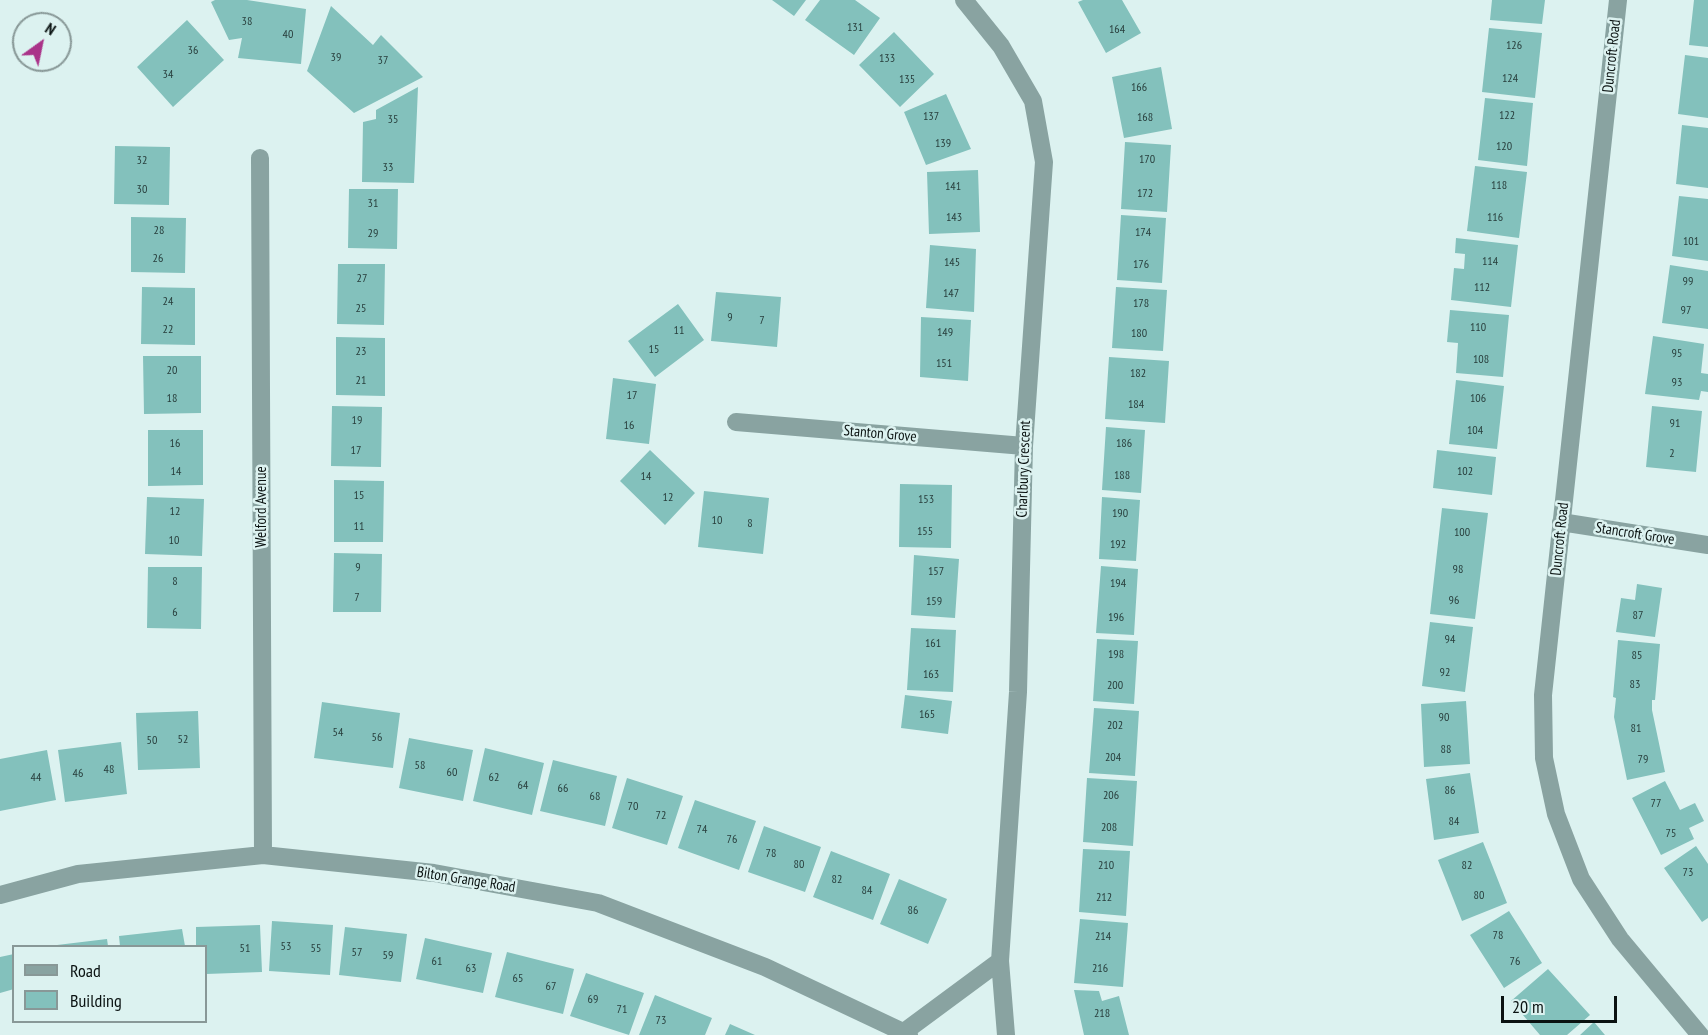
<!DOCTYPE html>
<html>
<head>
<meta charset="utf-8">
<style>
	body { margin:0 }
	#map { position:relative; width:1708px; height:1035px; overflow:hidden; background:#dcf2f0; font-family:"PT Sans Narrow",sans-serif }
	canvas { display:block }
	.legend { position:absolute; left:12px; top:945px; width:195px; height:78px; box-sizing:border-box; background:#dcf2f0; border:2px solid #889897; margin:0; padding:8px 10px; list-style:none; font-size:18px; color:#0a1211 }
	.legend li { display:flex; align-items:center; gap:12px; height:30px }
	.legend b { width:30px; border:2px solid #889897 }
	.north { position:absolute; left:12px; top:12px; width:60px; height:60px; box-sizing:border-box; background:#dcf2f0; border:2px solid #889897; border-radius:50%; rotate:33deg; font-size:16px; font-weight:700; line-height:24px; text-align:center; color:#0a1211 }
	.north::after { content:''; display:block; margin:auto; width:21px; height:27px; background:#aa3389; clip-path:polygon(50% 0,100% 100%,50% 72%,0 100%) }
	.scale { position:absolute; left:1501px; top:996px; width:116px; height:27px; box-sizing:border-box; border:3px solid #0a1211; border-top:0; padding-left:8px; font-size:18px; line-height:21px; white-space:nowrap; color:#0a1211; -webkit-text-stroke:4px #dcf2f0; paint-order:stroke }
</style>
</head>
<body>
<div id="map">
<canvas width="1708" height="1035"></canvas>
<ul class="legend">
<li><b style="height:8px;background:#89a3a1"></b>Road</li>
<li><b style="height:16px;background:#83c1bc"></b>Building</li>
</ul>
<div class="north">N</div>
<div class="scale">20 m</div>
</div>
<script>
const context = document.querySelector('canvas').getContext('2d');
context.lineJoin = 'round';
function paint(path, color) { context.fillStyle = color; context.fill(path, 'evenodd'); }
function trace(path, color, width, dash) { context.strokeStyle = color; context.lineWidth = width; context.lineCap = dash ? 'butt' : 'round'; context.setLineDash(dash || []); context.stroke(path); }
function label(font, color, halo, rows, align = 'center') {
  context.font = font + ' "PT Sans Narrow",sans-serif'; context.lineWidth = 5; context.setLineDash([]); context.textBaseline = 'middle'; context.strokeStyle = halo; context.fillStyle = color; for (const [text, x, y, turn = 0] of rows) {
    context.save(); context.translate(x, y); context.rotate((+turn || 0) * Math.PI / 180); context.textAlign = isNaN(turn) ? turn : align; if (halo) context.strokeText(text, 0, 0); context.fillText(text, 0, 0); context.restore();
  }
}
paint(new Path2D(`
	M215 0H247L306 9 301 64 238 58 242 38 229 40 211 2Z
	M772 0H806L794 16Z
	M820 0H855L880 18 854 55 805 20Z
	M1083 0H1122L1141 33 1106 53 1078 2Z
	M1492 0H1545L1542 24 1490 20Z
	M1694 0H1708V47L1689 45Z
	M331 6 373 45 381 35 423 77 354 113 307 71Z
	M187 20 224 60 173 107 137 67Z
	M1489 28 1542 33 1535 98 1482 92Z
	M894 32 934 74 900 107 859 65Z
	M1685 55 1708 58V118L1678 114Z
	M1161 67 1172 129 1124 138 1112 77Z
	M418 87 414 183 362 182 363 122 376 119V110Z
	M946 94 971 149 926 165 904 112Z
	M1485 98 1533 103 1527 166 1478 160Z
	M1682 125 1708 128V188L1676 184Z
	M1125 142 1171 145 1167 212 1121 209Z
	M115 146 170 147 169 205 114 204Z
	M1475 166 1527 172 1519 238 1467 231Z
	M978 170 980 232 929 234 927 172Z
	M349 189H398L397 249 348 248Z
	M1679 196 1708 199V261L1672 256Z
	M1121 215 1166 218 1162 283 1117 280Z
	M131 217 186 218 185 273 131 272Z
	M1456 238 1518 245 1511 307 1451 300 1454 268 1464 269 1465 254 1455 253Z
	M930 245 976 249 974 312 926 308Z
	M338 264H385L384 325 337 324Z
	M1670 265 1708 271V329L1662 323Z
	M142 287 195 288V345L141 344Z
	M1116 287 1167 290 1163 351 1112 348Z
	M716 292 781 297 777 347 711 341Z
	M678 304 704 340 655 377 628 341Z
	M1450 310 1509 315 1503 377 1456 373 1458 343 1447 342Z
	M921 317 971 320 968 381 920 377Z
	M1653 336 1704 344 1701 373 1708 374V392L1701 391 1699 400 1645 394Z
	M336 337 385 338V396L336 395Z
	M143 356H201V413L144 414Z
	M1109 357 1169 361 1165 423 1105 419Z
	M613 378 656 384 649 444 606 439Z
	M1456 380 1504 386 1497 449 1449 444Z
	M332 406 382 407 381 467 331 466Z
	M1652 406 1702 411 1696 472 1646 467Z
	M1106 427 1145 430 1141 493 1102 490Z
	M148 430H203V485L148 486Z
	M650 450 695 493 665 525 620 481Z
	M1437 450 1496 457 1492 495 1433 488Z
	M334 480 384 481 383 542H334Z
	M900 484 952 485 951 548 899 547Z
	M704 491 769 498 763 554 698 547Z
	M147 497 204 499 202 556 145 554Z
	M1102 497 1140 500 1136 561 1099 559Z
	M1442 508 1488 513 1475 619 1430 614Z
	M334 553 382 554 381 612H333Z
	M914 555 959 559 955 618 911 615Z
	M1101 566 1138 569 1134 635 1096 633Z
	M148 567H202L201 629 147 628Z
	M1637 584 1662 588 1655 637 1616 632 1621 598 1635 600Z
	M1430 622 1473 627 1465 692 1422 686Z
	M911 628 956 630 953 692 907 690Z
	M1097 639 1138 641 1134 704 1093 701Z
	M1618 640 1660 644 1655 700H1652V710L1665 772 1627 780 1614 717 1616 698 1613 697Z
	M905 695 952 701 948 734 901 728Z
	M1466 701 1470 764 1424 767 1421 704Z
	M322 702 400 713 393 768 314 758Z
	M1094 708 1139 711 1135 776 1089 773Z
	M198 711 200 768 138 770 136 713Z
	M409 738 473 750 463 801 399 788Z
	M121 742 127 794 65 802 58 750Z
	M485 748 544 763 532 815 473 801Z
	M47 750 56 800 0 811V759Z
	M553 760 617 776 605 826 540 811Z
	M1470 773 1479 833 1434 840 1426 779Z
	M627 778 683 796 667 845 612 828Z
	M1087 778 1137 781 1133 846 1083 842Z
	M1665 781 1680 810 1695 803 1704 821 1689 828 1694 839 1661 855 1632 798Z
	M695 800 756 821 739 870 678 848Z
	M764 826 821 847 805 892 748 872Z
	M1483 842 1507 903 1462 921 1438 860Z
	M1696 846 1708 864V918L1702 922 1664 868Z
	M1083 849 1130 851 1126 916 1079 912Z
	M831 851 890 874 873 920 813 897Z
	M899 879 947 899 928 944 880 924Z
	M1509 911 1542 963 1504 988 1470 935Z
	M1080 919 1128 923 1123 987 1074 983Z
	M272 921 333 925 330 975 269 971Z
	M260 925 262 972 206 974V946H196V927Z
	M345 927 407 934 401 982 339 975Z
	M182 929 185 946H120L119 936Z
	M425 938 492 953 483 993 416 979Z
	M107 939 108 946H57V945Z
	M507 952 574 969 563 1014 495 997Z
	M14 954V989L0 993V957Z
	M1548 969 1590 1015 1567 1035H1540L1511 1001Z
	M586 973 644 993 629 1035 570 1016Z
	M1074 990 1099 991 1102 1001 1119 996 1129 1035H1084Z
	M655 995 712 1018 705 1035H639Z
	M1594 1022 1605 1035H1580Z
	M730 1024 755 1035H725Z`), '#83c1bc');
trace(new Path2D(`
	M964 0 1001 46 1033 101 1044 162 1024 446 1018 692 1000 961 1006 1035
	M1618 0 1543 695 1544 758 1556 814 1581 879 1620 939 1700 1035
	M260 158 263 855
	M736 422 1024 446
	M1561 522 1708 545
	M0 895 78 874 263 855 434 873 598 903 765 967 909 1035
	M904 1032 1000 961`), '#89a3a1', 18);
label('12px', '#283e3c', null, [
	["38",247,22],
	["131",855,28],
	["164",1117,30],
	["40",288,35],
	["126",1514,46],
	["36",193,51],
	["39",336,58],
	["133",887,59],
	["37",383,61],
	["34",168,75],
	["124",1510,79],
	["135",907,80],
	["166",1139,88],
	["122",1507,116],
	["137",931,117],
	["168",1145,118],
	["35",393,120],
	["139",943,144],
	["120",1504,147],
	["170",1147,160],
	["32",142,161],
	["33",388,168],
	["118",1499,186],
	["141",953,187],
	["30",142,190],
	["172",1145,194],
	["31",373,204],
	["143",954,218],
	["116",1495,218],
	["28",159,231],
	["174",1143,233],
	["29",373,234],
	["101",1691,242],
	["26",158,259],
	["114",1490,262],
	["145",952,263],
	["176",1141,265],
	["27",362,279],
	["99",1688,282],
	["112",1482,288],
	["147",951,294],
	["24",168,302],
	["178",1141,304],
	["25",361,309],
	["97",1686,311],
	["9",730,318],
	["7",762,321],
	["110",1478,328],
	["22",168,330],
	["11",679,331],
	["149",945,333],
	["180",1139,334],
	["15",654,350],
	["23",361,352],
	["95",1677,354],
	["108",1481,360],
	["151",944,364],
	["20",172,371],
	["182",1138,374],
	["21",361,381],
	["93",1677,383],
	["17",632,396],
	["18",172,399],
	["106",1478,399],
	["184",1136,405],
	["19",357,421],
	["91",1675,424],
	["16",629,426],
	["104",1475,431],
	["16",175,444],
	["186",1124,444],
	["17",356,451],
	["2",1672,454],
	["14",176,472],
	["102",1465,472],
	["188",1122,476],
	["14",646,477],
	["15",359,496],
	["12",668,498],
	["153",926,500],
	["12",175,512],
	["190",1120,514],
	["10",717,521],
	["8",750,524],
	["11",359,527],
	["155",925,532],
	["100",1462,533],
	["10",174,541],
	["192",1118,545],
	["9",358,568],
	["98",1458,570],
	["157",936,572],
	["8",175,582],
	["194",1118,584],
	["7",357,598],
	["96",1454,601],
	["159",934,602],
	["6",175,613],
	["87",1638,616],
	["196",1116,618],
	["94",1450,640],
	["161",933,644],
	["198",1116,655],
	["85",1637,656],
	["92",1445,673],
	["163",931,675],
	["83",1635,685],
	["200",1115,686],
	["165",927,715],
	["90",1444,718],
	["202",1115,726],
	["81",1636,729],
	["54",338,733],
	["56",377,738],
	["52",183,740],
	["50",152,741],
	["88",1446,750],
	["204",1113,758],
	["79",1643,760],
	["58",420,766],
	["48",109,770],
	["60",452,773],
	["46",78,774],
	["44",36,778],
	["62",494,778],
	["64",523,786],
	["66",563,789],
	["86",1450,791],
	["206",1111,796],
	["68",595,797],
	["77",1656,804],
	["70",633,807],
	["72",661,816],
	["84",1454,822],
	["208",1109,828],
	["74",702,830],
	["75",1671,834],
	["76",732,840],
	["78",771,854],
	["80",799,865],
	["210",1106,866],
	["82",1467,866],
	["73",1688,873],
	["82",837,880],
	["84",867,891],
	["80",1479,896],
	["212",1104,898],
	["86",913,911],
	["78",1498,936],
	["214",1103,937],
	["53",286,947],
	["51",245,949],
	["55",316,949],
	["57",357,953],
	["59",388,956],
	["61",437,962],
	["76",1515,962],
	["63",471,969],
	["216",1100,969],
	["65",518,979],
	["67",551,987],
	["69",593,1000],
	["71",622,1010],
	["218",1102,1014],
	["73",661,1021]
]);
label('15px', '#0a1211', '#dcf2f0', [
	["Duncroft Road",1612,56,-84],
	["Stanton Grove",880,434,5],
	["Charlbury Crescent",1024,469,-88],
	["Welford Avenue",262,507,-90],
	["Stancroft Grove",1635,534,9],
	["Duncroft Road",1560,539,-84],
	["Bilton Grange Road",466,880,9]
]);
</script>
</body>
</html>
